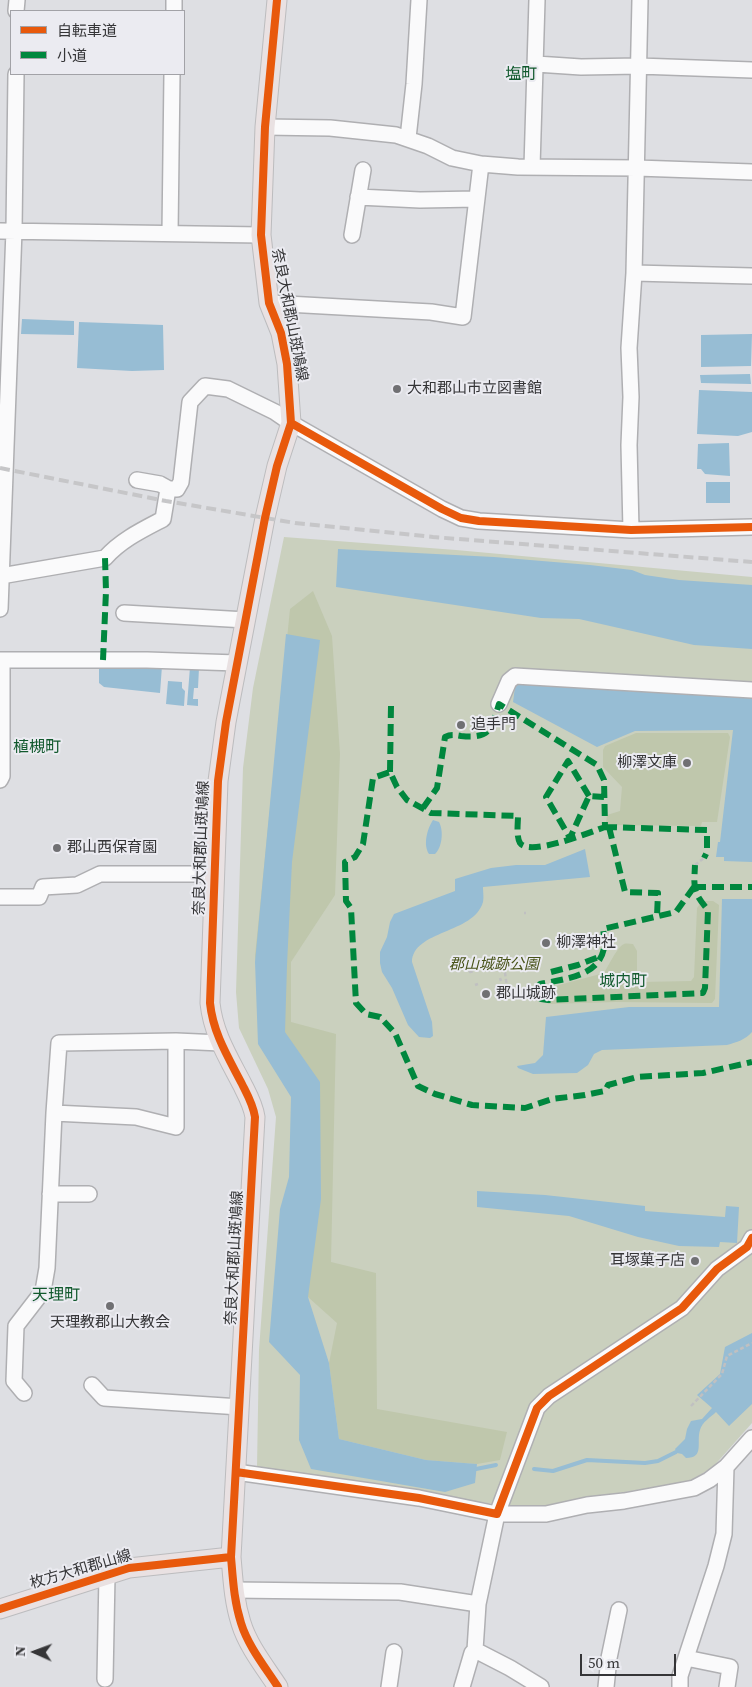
<!DOCTYPE html>
<html>
<head>
<meta charset="utf-8">
<style>
	body { margin:0 }
	#map { position:relative; width:752px; height:1687px; overflow:hidden; background:#dedfe3; font-family:"Source Serif 4","Noto Sans JP",serif }
	canvas { display:block }
	.legend { position:absolute; left:10px; top:10px; width:175px; height:65px; box-sizing:border-box; background:#ebebf1; border:1px solid #a2a2a7; margin:0; padding:6px 9px; list-style:none; font-size:15px; color:#353537 }
	.legend li { display:flex; align-items:center; gap:10px; height:25px }
	.legend b { width:25px; border:1px solid #a2a2a7 }
	.north { position:absolute; left:10px; top:1627px; width:50px; height:50px; -webkit-text-stroke:4px #ebebf1; paint-order:stroke; rotate:272deg; font-size:14px; font-weight:700; line-height:20px; text-align:center; color:#353537 }
	.north::after { content:''; display:block; margin:auto; width:18px; height:22px; background:#353537; clip-path:polygon(50% 0,100% 100%,50% 72%,0 100%) }
	.scale { position:absolute; left:580px; top:1654px; width:96px; height:22px; box-sizing:border-box; border:2px solid #353537; border-top:0; padding-left:6px; font-size:15px; line-height:18px; white-space:nowrap; color:#353537; -webkit-text-stroke:4px #ebebf1; paint-order:stroke }
</style>
</head>
<body>
<div id="map">
<canvas width="752" height="1687"></canvas>
<ul class="legend">
<li><b style="height:6px;background:#e8590c"></b>自転車道</li>
<li><b style="height:6px;background:#00873e"></b>小道</li>
</ul>
<div class="north">N</div>
<div class="scale">50 m</div>
</div>
<script>
const context = document.querySelector('canvas').getContext('2d');
context.lineJoin = 'round';
function paint(path, color) { context.fillStyle = color; context.fill(path, 'evenodd'); }
function trace(path, color, width, dash) { context.strokeStyle = color; context.lineWidth = width; context.lineCap = dash ? 'butt' : 'round'; context.setLineDash(dash || []); context.stroke(path); }
function label(font, color, halo, rows, align = 'center') {
  context.font = font + ' "Source Serif 4","Noto Sans JP",serif'; context.lineWidth = 4; context.setLineDash([]); context.textBaseline = 'middle'; context.strokeStyle = halo; context.fillStyle = color; for (const [text, x, y, turn = 0] of rows) {
    context.save(); context.translate(x, y); context.rotate((+turn || 0) * Math.PI / 180); context.textAlign = isNaN(turn) ? turn : align; if (halo) context.strokeText(text, 0, 0); context.fillText(text, 0, 0); context.restore();
  }
}
paint(new Path2D(`
	M284 537 456 550 752 577V1423L713 1467 690 1481 584 1499 552 1507 513 1506 454 1499 257 1467 259 1350 276 1117 268 1089 239 1028 236 992 243 768 253 688Z`), '#cad0be');
paint(new Path2D(`
	M313 591 332 636 340 754 335 895 291 962V1022L336 1034 331 1262 376 1273 377 1409 507 1432 500 1460 477 1464 426 1460 339 1439 329 1363 337 1323 308 1297 310 1081 265 1041 255 956 290 609Z
	M636 733H728L730 737 717 822H702L701 826 609 825 606 823 607 815 620 811 622 787 603 767V750L605 746Z
	M702 901H713L719 905 715 999 712 1003 616 1002 548 1004 545 998V991L559 985 604 973C608 967 617 947 624 944 626 943 630 944 633 944L637 951V979L641 982 691 981 694 977 697 908Z`), '#bfc7ac');
paint(new Path2D(`
	M22 319 74 321V335L21 334Z
	M79 322 163 325 164 370 132 371 77 368Z
	M752 334 751 366 701 367V335Z
	M750 374 751 384 701 383 700 375Z
	M699 390 752 392V432L738 436 697 434Z
	M729 443 730 476 705 474 701 469H697L698 444Z
	M706 482H730V503H706Z
	M338 549 494 557 590 565 632 570 645 575 679 580 752 585V649L694 645 579 619 541 618 336 587Z
	M286 634 320 640 292 862 287 965 285 1032 320 1082 321 1199 308 1297 329 1363 339 1439 426 1460 477 1464 475 1483 445 1492 311 1469 299 1440 300 1375 269 1342 280 1209 289 1177 291 1097 258 1044 255 962Z
	M162 666 160 693 104 687 99 683V667Z
	M190 667 199 668 198 688H194L193 699H198V706L187 705Z
	M524 680 752 696V862L724 861V857H716L718 842H720L733 730 635 731 597 747 513 702 515 687Z
	M168 681 182 682V688L185 691 184 706 166 704Z
	M433 820 439 822C444 831 442 848 435 854H429C423 845 427 829 433 820Z
	M585 849 590 877 483 887C483 891 484 898 483 902 474 934 413 930 412 962L432 1022 433 1036 430 1038 419 1037 408 1025 392 988 382 972 380 963V952L387 937 390 922 394 914 455 891V879L491 868 516 865H545Z
	M722 899H752V1032C745 1040 737 1042 727 1045L602 1050 594 1054 588 1065 577 1073 533 1074 518 1068 517 1066 535 1063 543 1055 546 1017 629 1007H719Z
	M477 1191 545 1195 645 1206V1211L725 1217 726 1206 739 1207 737 1243 720 1242 719 1247 679 1246 638 1237 569 1216 477 1207Z
	M752 1333V1404L729 1426 716 1412C711 1417 702 1422 700 1430 696 1442 705 1458 686 1458L682 1454 677 1453 675 1449 685 1439 687 1429 691 1421 702 1419 712 1408 697 1395 720 1374 725 1347Z`), '#97bdd4');
trace(new Path2D(`
	M476 1469 496 1465
	M534 1469 553 1471 587 1460 645 1463 658 1461 676 1452`), '#97bdd4', 4);
const minor = new Path2D(`
	M16 11 17 0
	M174 11V0
	M536 64 581 67 639 66 752 70
	M265 127 330 128 396 135 428 146 452 158 481 164 518 167 637 168 752 172
	M408 138 414 84 419 0
	M532 167 537 0
	M358 197 420 200 477 199
	M0 231 261 235
	M170 233 172 74
	M352 235 363 170
	M634 273 752 276
	M269 303 431 312 463 317 481 164
	M137 480 160 484 169 489
	M631 530 629 445 631 397 629 348 634 273 640 0
	M1 576 105 558C121 540 142 530 163 519L167 495 169 489H177L181 482 190 402 205 386 228 389 275 412 291 423 442 509 461 518 479 521 631 530 752 527
	M0 609 14 230 16 74
	M124 613 246 620
	M0 660H147L237 663
	M499 704 509 681 515 676 752 690
	M0 780 2 776V660
	M0 897H39L43 887 77 885 100 874H215
	M54 1113 136 1117 176 1127V1041
	M50 1194H89
	M92 1385 104 1398 240 1407
	M24 1393 14 1381 16 1326 43 1291 47 1268 54 1113 59 1043 176 1041 221 1043
	M236 1472 419 1498 497 1514 537 1408 549 1396 682 1308 717 1269 747 1247 752 1238
	M233 1590 400 1592 478 1604
	M686 1658 730 1667 727 1687
	M105 1679 107 1575
	M389 1687 394 1652
	M462 1687 472 1653 475 1650
	M541 1687 510 1668 475 1650 478 1604 497 1514H546L587 1505 624 1501 694 1488 709 1480 726 1467 752 1438
	M606 1687 609 1658 619 1610
	M680 1687V1676L716 1566 724 1534 726 1467`);
const major = new Path2D(`
	M277 0 265 127 261 235 269 303 281 333 287 364 291 423 277 466 265 518 226 722 218 781 210 1003C213 1033 228 1057 242 1084 247 1094 253 1104 255 1117L231 1557C233 1580 234 1601 241 1623 248 1646 265 1667 278 1687
	M0 1609 129 1568 231 1557`);
trace(minor, '#afafb2', 18);
trace(major, '#bcbcbe', 21);
trace(new Path2D(`
	M695 865 704 858
	M524 913H526
	M473 959 469 965 470 972 493 967
	M504 966 507 987
	M500 978 501 981
	M475 985 478 984
	M691 1406 722 1374 727 1356 752 1343`), '#c0c0c1', 2.5, [4, 2.5]);
trace(minor, '#fafafb', 15);
trace(major, '#e9e1e2', 19);
trace(new Path2D(`
	M0 468 166 501 295 523 433 537 752 562`), '#c6c6c8', 4, [10, 5]);
trace(new Path2D(`
	M103 660 106 591 105 558
	M390 772 391 705
	M589 796 568 761 546 797 570 838 589 796 604 797
	M423 808 437 788 445 737C451 734 455 735 461 736 491 739 491 729 499 704L597 765 604 780 605 827C590 832 530 857 520 843 516 836 518 823 518 816L431 813 407 800 397 787 390 772 373 778 363 844 355 857 345 862 346 901 351 908 356 1003 366 1014 380 1017 395 1033 418 1086 435 1094 472 1105 525 1108 552 1099 585 1095 605 1091 608 1085 637 1077 703 1073 752 1062
	M605 827 707 830V852L704 858
	M609 827 625 892 658 893 657 916
	M694 887 676 912 603 929C604 935 605 942 604 948 599 977 563 979 540 984L541 999 548 1000 703 993 705 988 708 910C692 891 694 888 695 865
	M694 887H752
	M551 972 578 965 601 956`), '#00873e', 6, [12, 6]);
trace(new Path2D(`
	M277 0 265 127 261 235 269 303 281 333 287 364 291 423 277 466 265 518 226 722 218 781 210 1003C213 1033 228 1057 242 1084 247 1094 253 1104 255 1117L231 1557C233 1580 234 1601 241 1623 248 1646 265 1667 278 1687
	M291 423 442 509 461 518 479 521 631 530 752 527
	M236 1472 419 1498 497 1514 537 1408 549 1396 682 1308 717 1269 747 1247 752 1238
	M0 1609 129 1568 231 1557`), '#e8590c', 8);
for (const [x, y, r, color] of [
	[397,389,5,"#707073"],
	[461,725,5,"#707073"],
	[687,763,5,"#707073"],
	[57,848,5,"#707073"],
	[546,943,5,"#707073"],
	[486,994,5,"#707073"],
	[695,1261,5,"#707073"],
	[110,1306,5,"#707073"]
]) { const dot = new Path2D(); dot.arc(x, y, r, 0, 2 * Math.PI); context.fillStyle = color; context.fill(dot); trace(dot, '#ebebf1', 2); }
label('15px', '#353537', '#ebebf1', [
	["奈良大和郡山斑鳩線",289,315,79],
	["奈良大和郡山斑鳩線",202,848,-88],
	["奈良大和郡山斑鳩線",235,1258,-87],
	["枚方大和郡山線",81,1570,-16]
]);
label('15px', '#353537', '#ebebf1', [
	["大和郡山市立図書館",407,389],
	["追手門",471,725],
	["柳澤文庫",677,763,"right"],
	["郡山西保育園",67,848],
	["柳澤神社",556,943],
	["郡山城跡",496,994],
	["耳塚菓子店",685,1261,"right"],
	["天理教郡山大教会",110,1323,"center"]
], 'left');
label('italic 15px', '#49541a', '#ebebf1', [
	["郡山城跡公園",494,965]
]);
label('16px', '#11592d', '#ebebf1', [
	["塩町",521,75],
	["植槻町",37,748],
	["城内町",623,982],
	["天理町",56,1296]
]);
</script>
</body>
</html>
